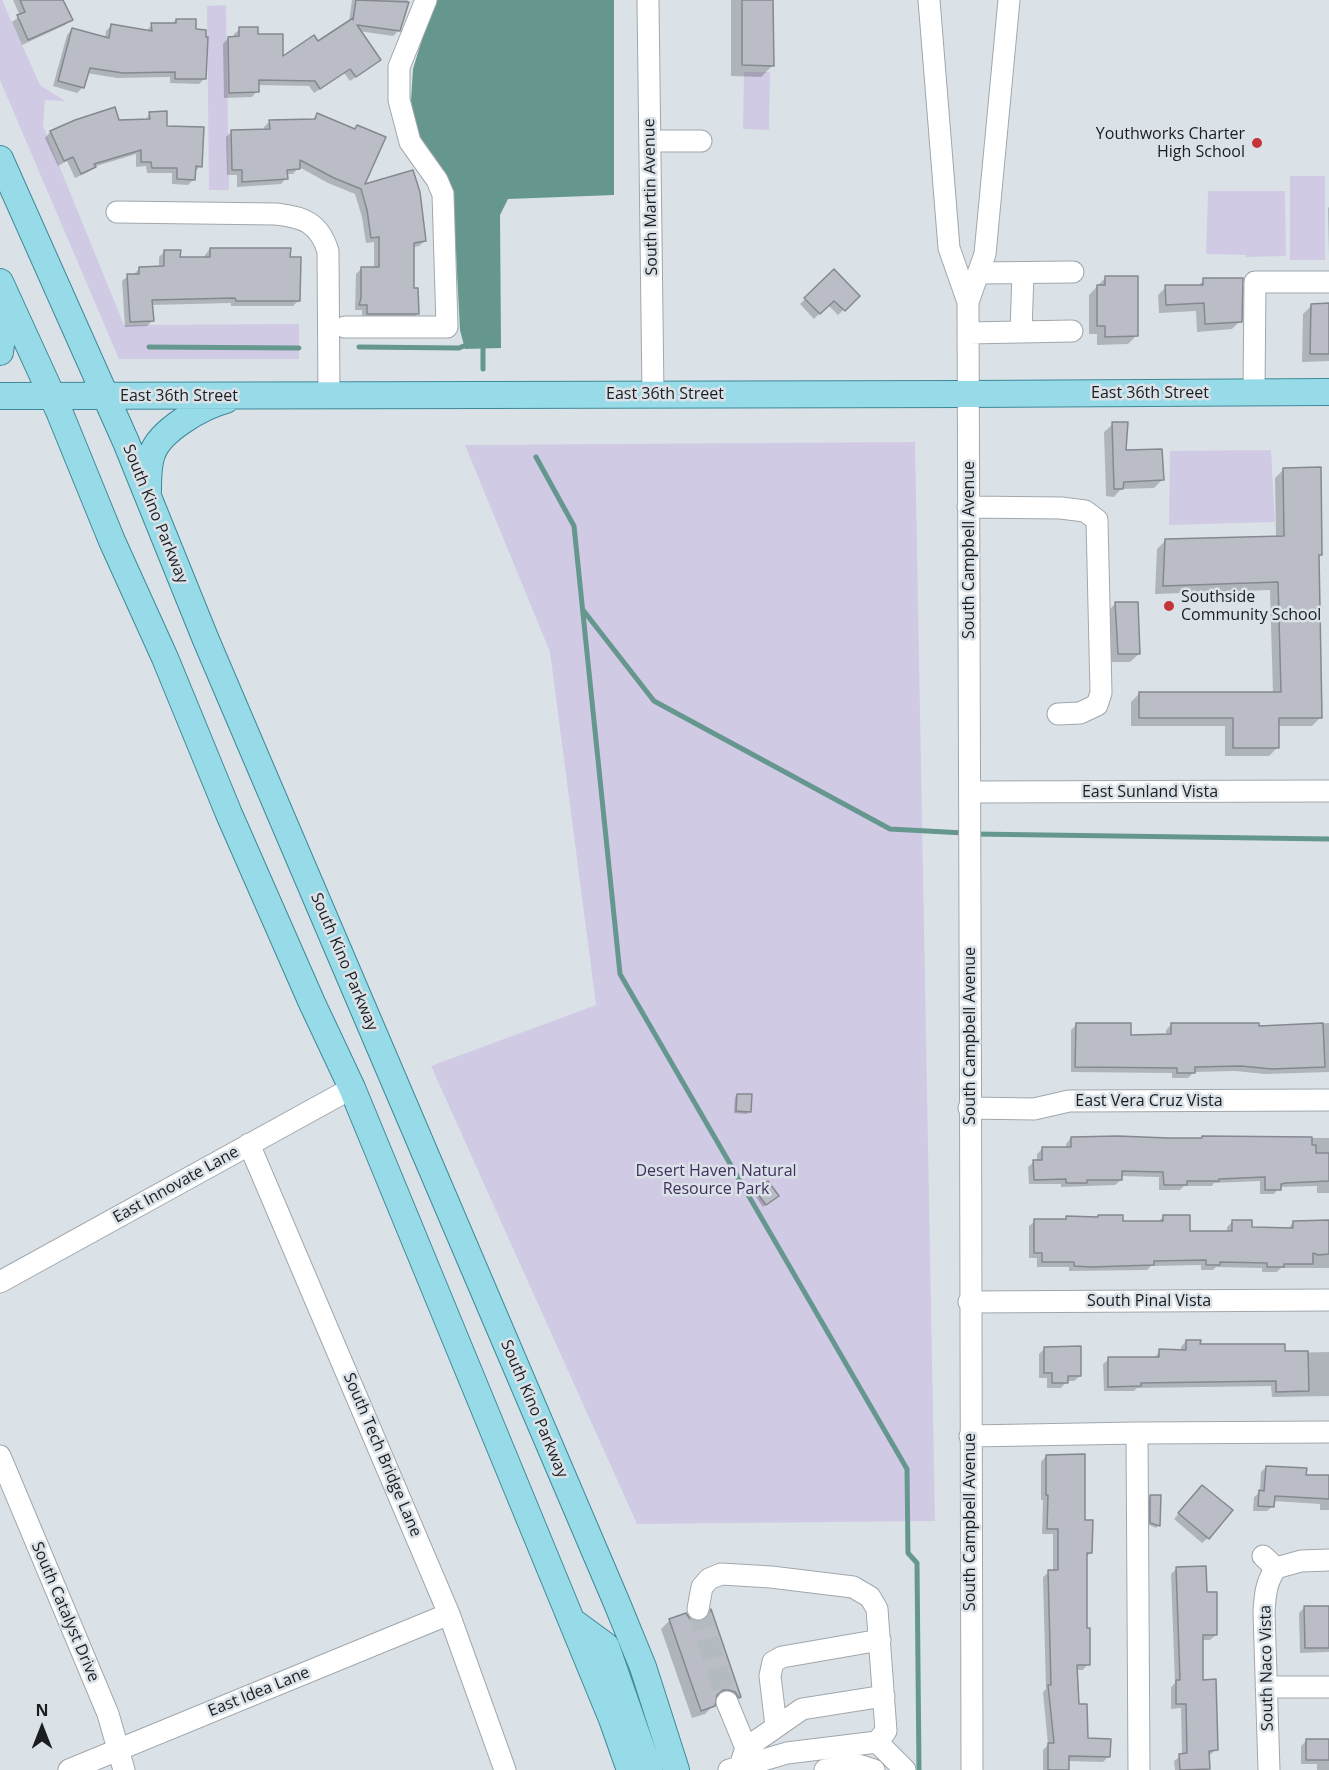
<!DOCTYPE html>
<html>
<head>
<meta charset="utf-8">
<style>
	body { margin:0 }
	#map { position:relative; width:1329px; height:1770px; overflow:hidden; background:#dae2e8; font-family:"Open Sans",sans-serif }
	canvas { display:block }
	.north { position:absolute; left:12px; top:1698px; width:60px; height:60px; -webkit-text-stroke:4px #dae2e8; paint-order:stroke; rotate:0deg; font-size:16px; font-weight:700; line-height:24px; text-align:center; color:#1b1d20 }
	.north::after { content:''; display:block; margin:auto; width:21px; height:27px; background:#1b1d20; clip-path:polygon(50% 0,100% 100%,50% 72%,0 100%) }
</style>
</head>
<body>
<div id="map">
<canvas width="1329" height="1770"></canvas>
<div class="north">N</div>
</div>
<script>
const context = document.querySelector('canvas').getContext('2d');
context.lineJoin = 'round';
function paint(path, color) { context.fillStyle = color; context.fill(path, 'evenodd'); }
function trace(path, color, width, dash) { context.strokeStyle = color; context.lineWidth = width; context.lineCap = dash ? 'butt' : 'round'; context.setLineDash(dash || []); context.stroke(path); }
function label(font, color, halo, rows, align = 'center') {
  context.font = font + ' "Open Sans",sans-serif'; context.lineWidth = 5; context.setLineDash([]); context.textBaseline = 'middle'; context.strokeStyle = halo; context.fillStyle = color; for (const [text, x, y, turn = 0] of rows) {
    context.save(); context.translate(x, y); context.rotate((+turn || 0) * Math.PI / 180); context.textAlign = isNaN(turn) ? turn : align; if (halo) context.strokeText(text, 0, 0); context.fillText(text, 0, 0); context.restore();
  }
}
paint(new Path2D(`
	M0 0H2L40 85 65 101 45 100 43 126 124 325 299 324V359H119L0 80Z
	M226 5 229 190H209L207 6Z
	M744 72H770L769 130 743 129Z
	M1290 176H1325V260H1290Z
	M1208 191H1285L1286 256 1246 257V255L1206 254Z
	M915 442 935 1521 637 1524 431 1066 596 1005 550 652 465 445Z
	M1271 450 1275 522 1169 525 1170 451Z`), '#d1cae4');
paint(new Path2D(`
	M434 0H614V195L508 199 500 215 501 348 465 349 460 330 453 194 418 133 411 101 413 69Z`), '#65978f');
paint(new Path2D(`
	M13 0H62L71 19 65 25 22 45 12 22 20 16Z
	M352 0H408L406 10 398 31 393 36 359 31 379 60 373 65 350 81 344 73 314 93 309 86 257 85V91L252 97 224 98 223 44 228 38H234V34L240 29 256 35 281 59 318 43 349 23Z
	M731 0H772L773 65 761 77 731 76Z
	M176 20 205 78 199 84 170 83V77L117 78 87 73 83 87 77 93 53 86 67 35 72 29 105 38 106 31 111 26 147 30 152 25 172 24Z
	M150 113 166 127 201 166 195 171 194 179 188 185 172 184V173H147L146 166 136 167V154L93 167 88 172 75 178 67 161 58 166 45 138 50 132 75 121 145 120Z
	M318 114 353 130 357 126 363 186 425 241 419 246 413 247V289L417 314 412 319H362V310H355L356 274 362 268H374V242L366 243 362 217 355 194 328 183 299 167 293 174H286V178L281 184 237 187V175H227L226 137 231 132 264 131V127L270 121 312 120Z
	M1329 207V256L1328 208Z
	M210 249 289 259 299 300 293 306H231V303L151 305 152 321 147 326 125 327 122 281 128 276 134 274 139 269 159 268V257L164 252 179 258H205V255Z
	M834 271 858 296 838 315 828 305 814 319 800 304Z
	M1105 278 1137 335 1128 344 1097 345V334H1089V295Z
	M1204 280 1240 321 1232 329 1197 332 1196 311 1159 313 1158 295 1166 287H1197Z
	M1312 305H1329V361L1302 362 1303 314Z
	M1113 424 1124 452 1162 480 1154 488 1121 489 1114 497 1106 496 1104 432Z
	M1284 469 1321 554 1317 558 1320 718 1312 726H1278V747L1269 756H1225V726H1131V702L1139 694H1273L1270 590 1155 594 1157 549 1165 541 1276 538 1275 478Z
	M1116 603 1139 654 1130 662H1110L1107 612Z
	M1329 1023V1072L1265 1074 1235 1071 1194 1072 1188 1078H1172V1073L1071 1072V1030L1077 1024 1129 1036 1166 1035V1030L1172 1024 1257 1027Z
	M738 1095 749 1111 747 1114 734 1113 735 1097Z
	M1202 1137 1329 1138V1193H1317V1186L1280 1187 1274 1194H1260V1181L1214 1183 1212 1186H1184L1180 1190H1159V1177L1121 1176V1180L1115 1185 1061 1187V1184H1029L1028 1167 1034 1162H1037V1154L1043 1148H1066V1144L1071 1138 1200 1139Z
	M768 1183 775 1198 763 1207 754 1194Z
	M1164 1216 1188 1233 1227 1232V1227L1233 1221 1250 1229H1288L1293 1222 1329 1221V1268H1281L1277 1272H1262V1268L1216 1267 1213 1270H1201V1265L1151 1266 1147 1270 1069 1271V1267H1037V1258H1029V1226L1035 1221 1158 1222Z
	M1186 1341 1199 1346 1284 1353 1329 1352V1396L1272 1397 1271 1386 1137 1388 1134 1391H1104L1103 1364 1109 1359 1154 1358 1160 1351H1181V1347Z
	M1045 1348 1080 1376 1074 1381H1067L1061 1388H1047V1378H1039V1354Z
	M1046 1456 1084 1522 1091 1552 1085 1558 1086 1630 1088 1664 1083 1670H1075L1077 1706 1087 1740 1109 1756 1103 1762 1067 1761V1770H1043V1750L1048 1745 1043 1692 1046 1689 1043 1577 1049 1572H1053V1534H1042L1043 1500H1041V1462Z
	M1266 1467 1305 1477H1329V1472V1510H1320V1504L1273 1501V1506L1267 1511H1253L1254 1497 1260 1492 1261 1472Z
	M1197 1492 1208 1538 1202 1543 1174 1519Z
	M1151 1497H1160L1158 1526 1156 1528 1149 1525 1148 1499Z
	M1176 1569 1205 1594 1216 1635 1210 1640H1201L1202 1681 1217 1749 1211 1754 1208 1755 1209 1768 1207 1770H1175L1174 1761 1182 1755 1181 1708 1171 1709V1687L1175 1683 1171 1574Z
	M1329 1607V1652L1300 1653 1299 1613 1304 1608Z
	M710 1612 739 1696 730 1705 720 1698H715L714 1705 705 1714 692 1718 661 1629 670 1620 702 1623Z
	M1306 1741H1329V1770H1317V1764H1301V1746Z`), '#0003');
trace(new Path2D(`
	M149 347 299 348
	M359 347 459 348 471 343
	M483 369V342
	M536 457 574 526 620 974 907 1469 908 1553 917 1563 919 1770
	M583 610 654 701 890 829 964 833
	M974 834 1329 839`), '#65978f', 5);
const building = new Path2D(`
	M20 0H63L73 20 28 40 17 15 25 12Z
	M356 0 409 2 400 31 357 25 381 60 356 77 350 69 320 89 315 81 259 80V92L229 93 228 37 239 36V27H258V34H283V56L314 35 318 41 353 18V20Z
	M742 0H773L774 66 742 65Z
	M176 19H196V29L206 30V37H208L206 79H175V72L123 73 90 68 84 88 58 81 72 28 109 38 111 24 152 31 151 23H176Z
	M115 107 119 120 150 119 149 112 167 111V126L204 127 202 167 196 166 195 180 177 179V168H152L151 162H141V150L94 164 96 167 81 174 73 157 64 161 50 131 75 120Z
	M317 113 355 129 357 125 386 137 365 184 413 170 420 192 426 241 414 243V288H418L419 314H367V305H359L361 298V267H379V237L371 238 367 210 361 189 334 178 300 160V169L287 170 288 179 242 182V170H232L231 130 270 129 269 120 315 119Z
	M210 248H291L290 257H301L300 301H236L235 298 152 300 154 321 130 322 127 274H139V267L164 266V250H181L180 257H210Z
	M834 269 860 296 845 311 834 301 820 314 804 298Z
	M1105 276H1138V336L1105 337V326H1097V285H1105Z
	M1203 278H1243L1242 322 1205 324 1204 303 1166 305 1165 285H1203Z
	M1329 303V354H1310L1311 304Z
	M1112 422H1128L1126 450 1162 449 1164 480 1124 482 1123 489H1114Z
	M1321 467 1322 555H1319L1322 718H1279V748H1233V718H1139V692H1281L1278 582 1163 586 1165 539 1284 536 1283 468Z
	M1115 602H1138L1140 654H1118Z
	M1076 1023H1131V1035L1171 1034V1023H1259V1026L1323 1023 1325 1067 1272 1069 1241 1066 1195 1067V1073H1177V1068L1075 1067Z
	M737 1094H752L751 1112 736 1111Z
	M1118 1136 1168 1138H1202V1136L1312 1137V1145H1316V1153H1329V1181L1286 1183 1281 1184V1190H1265V1177L1219 1179V1181H1187V1185H1164L1163 1172 1122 1171V1180H1087V1183H1066V1179L1034 1180 1033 1160H1042V1147H1071V1137Z
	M768 1181 779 1196 766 1205 755 1190Z
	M1098 1215H1123V1221H1163V1215H1190V1231H1232V1220H1252V1227L1293 1228V1221L1329 1220V1254L1318 1255 1313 1253V1264H1284V1267H1267V1263L1220 1262V1265H1206V1260L1154 1261V1265L1091 1267 1074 1266V1262H1042V1253H1034V1219H1066V1216L1098 1217Z
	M1186 1340H1201L1200 1344H1285V1351H1308L1309 1391 1276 1392V1381L1141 1383V1386L1108 1387V1357H1159V1349L1186 1350Z
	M1081 1346V1376H1068V1383H1052V1373H1044V1347Z
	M1085 1454V1520H1093L1092 1553H1087V1628H1090V1665H1077L1079 1704H1087L1088 1738 1111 1739 1110 1757 1069 1756V1770H1048V1743H1054L1048 1685H1051L1048 1570H1058V1529H1047L1048 1495H1046V1455Z
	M1266 1466 1307 1468 1306 1475H1329V1499L1275 1496 1274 1507 1258 1506 1259 1490 1264 1491Z
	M1202 1485 1233 1510 1209 1539 1178 1513Z
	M1150 1495H1161L1160 1526 1150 1523Z
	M1206 1566 1207 1592H1217V1635H1203V1680L1216 1679 1218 1750 1209 1751 1210 1769 1180 1770 1179 1754 1187 1753 1186 1704H1176V1680H1180L1176 1567Z
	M1304 1606H1329V1648H1305Z
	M711 1609 741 1697 739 1698 735 1692 729 1690H723L717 1695 715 1706 701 1711 669 1619 686 1613 690 1619 702 1621 708 1617Z
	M1306 1739H1329V1760H1306Z`);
paint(building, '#babdc5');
trace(building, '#85888f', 1.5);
trace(new Path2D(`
	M698 1609 727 1702`), '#b4bbc0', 21, [21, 10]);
const minor = new Path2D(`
	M648 0 653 394
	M929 0 949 248 968 302C972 791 969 1281 972 1770
	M650 141H701
	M117 212 276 214C304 217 319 223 328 251L329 396
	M978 273 1073 272
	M968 302 985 254 1009 0
	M345 327H447L443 194 437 180 410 142 399 100V67L426 0
	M1021 332 1023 273
	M968 333 1072 331
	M1254 392 1255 282H1329
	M968 507 1061 508 1085 511 1097 520 1101 693 1097 705 1080 713 1058 714
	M971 792 1329 791
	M969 1108 1034 1109 1069 1101 1329 1100
	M249 1144 449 1614 505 1770
	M0 1282 352 1088
	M969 1302 1329 1300
	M1137 1433 1329 1432
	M970 1436 1137 1433 1139 1770
	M0 1456 108 1714 124 1770
	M1263 1556 1276 1568
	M1276 1568 1301 1561 1329 1560
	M698 1609 702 1587 709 1579 721 1574 771 1577 853 1587 870 1597 877 1609 886 1731 877 1742 787 1753 729 1770
	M1266 1687H1329
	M727 1702 746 1748 742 1760
	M776 1726 770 1676 773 1662 782 1657 880 1640
	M877 1742 905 1770
	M746 1748 802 1709 884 1696
	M69 1770 449 1614
	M825 1770 858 1765 874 1770
	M1269 1770 1264 1612C1265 1595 1266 1582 1276 1568`);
const major = new Path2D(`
	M0 159 126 442 206 640 616 1601 643 1667 676 1770
	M0 282 59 411 112 541 165 658 229 814 312 1003 352 1088 612 1719 630 1770
	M0 352 4 324 2 299
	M0 396 968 394 1329 392
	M148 491C148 479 148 465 152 454 160 430 203 406 226 400
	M572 1621 606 1646 649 1770`);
trace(minor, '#a0a7ad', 23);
trace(major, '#3e8998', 28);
trace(minor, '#fff', 21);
trace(major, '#97dbe8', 26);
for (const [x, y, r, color] of [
	[1257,143,6,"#c43539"],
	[1169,606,6,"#c43539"]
]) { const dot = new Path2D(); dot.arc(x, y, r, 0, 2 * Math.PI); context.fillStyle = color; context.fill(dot); trace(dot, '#dae2e8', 2); }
label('16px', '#1b1d20', '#dae2e8', [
	["Youthworks Charter",1245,134],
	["High School",1245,152],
	["Southside",1181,597,"left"],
	["Community School",1181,615,"left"]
], 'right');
label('16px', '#1b1d20', '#dae2e8', [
	["South Martin Avenue",651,197,-91],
	["East 36th Street",1150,393],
	["East 36th Street",665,394],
	["East 36th Street",179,396],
	["South Kino Parkway",155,514,68],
	["South Campbell Avenue",969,550,-90],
	["East Sunland Vista",1150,792],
	["South Kino Parkway",344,962,67],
	["South Campbell Avenue",970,1036,-90],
	["East Vera Cruz Vista",1149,1101],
	["East Innovate Lane",176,1185,-29],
	["South Pinal Vista",1149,1301],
	["South Kino Parkway",534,1409,67],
	["South Tech Bridge Lane",382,1455,67],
	["South Campbell Avenue",970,1522,-90],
	["South Catalyst Drive",65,1612,67],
	["South Naco Vista",1267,1668,-91],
	["East Idea Lane",259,1692,-22]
]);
label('16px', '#412f60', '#dae2e8', [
	["Desert Haven Natural",716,1171],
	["Resource Park",716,1189]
]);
</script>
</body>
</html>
